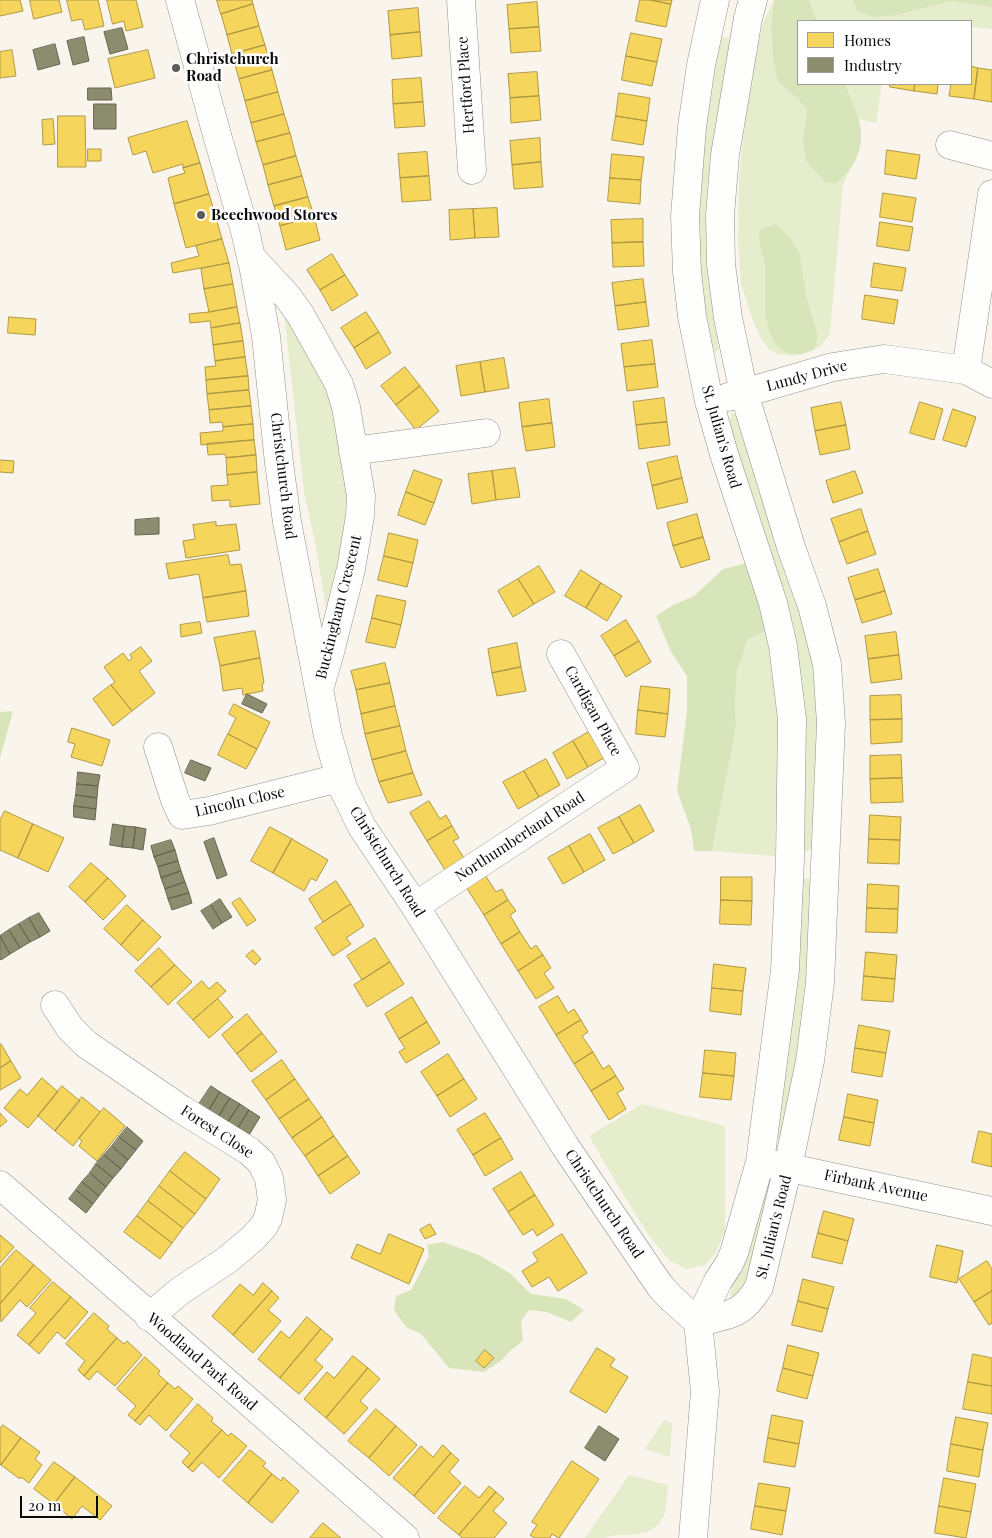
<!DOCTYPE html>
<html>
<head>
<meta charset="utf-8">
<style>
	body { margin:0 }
	#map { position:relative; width:992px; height:1538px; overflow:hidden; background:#f9f5ed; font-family:"Playfair Display",serif }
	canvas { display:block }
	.legend { position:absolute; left:797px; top:20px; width:175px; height:65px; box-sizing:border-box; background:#fff; border:1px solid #9d9d9d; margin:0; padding:6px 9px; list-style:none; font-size:15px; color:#0a0a0a }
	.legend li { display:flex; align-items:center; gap:10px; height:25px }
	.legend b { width:25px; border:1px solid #9d9d9d }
	.scale { position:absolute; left:20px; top:1496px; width:78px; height:22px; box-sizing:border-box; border:2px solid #0a0a0a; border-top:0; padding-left:6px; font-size:15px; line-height:18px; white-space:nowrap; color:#0a0a0a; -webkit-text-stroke:4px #fff; paint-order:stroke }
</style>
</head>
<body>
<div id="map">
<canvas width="992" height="1538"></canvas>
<ul class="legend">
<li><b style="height:14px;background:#f6d55c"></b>Homes</li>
<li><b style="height:14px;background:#8c8c6e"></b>Industry</li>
</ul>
<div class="scale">20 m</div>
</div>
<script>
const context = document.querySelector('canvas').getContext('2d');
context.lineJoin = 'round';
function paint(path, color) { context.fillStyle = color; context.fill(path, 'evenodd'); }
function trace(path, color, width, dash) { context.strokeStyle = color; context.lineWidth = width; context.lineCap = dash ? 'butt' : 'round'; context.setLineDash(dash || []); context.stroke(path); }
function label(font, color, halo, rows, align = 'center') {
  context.font = font + ' "Playfair Display",serif'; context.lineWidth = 5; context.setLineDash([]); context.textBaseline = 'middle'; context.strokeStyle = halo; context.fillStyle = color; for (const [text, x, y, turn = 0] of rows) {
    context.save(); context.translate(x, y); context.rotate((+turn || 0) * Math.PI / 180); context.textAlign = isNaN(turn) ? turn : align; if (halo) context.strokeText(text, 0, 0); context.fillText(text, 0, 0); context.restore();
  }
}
paint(new Path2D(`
	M774 0 771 25 778 82 797 98 807 110 803 140 837 183 852 165 843 185 830 334 821 346 815 349 818 336 807 299 800 254 758 240 765 257 767 319 783 351 795 356 778 354 768 349 760 336 752 318 741 283 738 238 739 179 748 92 763 23Z
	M809 0H853L857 11 897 15 951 1 992 7V29L971 27V21H907L893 20 892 21H817Z
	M723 37 727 38 731 41 725 79 715 129 709 212 710 258 719 349 713 354 699 306 698 141 718 41Z
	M845 84H882L876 123 859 119 854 104Z
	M284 313 331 391 351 516 328 619 316 547 304 492Z
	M731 412 737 416 772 521 813 656 818 703 812 849 806 852 803 845 802 786 729 424Z
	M766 631 777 690 779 739 775 856 712 851 736 727 735 701 737 672 748 639Z
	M806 878 812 880 811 966 785 1136 779 1139 775 1135 801 881Z
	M642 1104 725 1126V1231L716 1252 705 1265 687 1269 670 1261 650 1237 618 1186 589 1136Z
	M764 1190 770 1192 756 1278 738 1298 730 1296 732 1285 741 1264Z
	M664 1420 672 1423 670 1457 645 1449Z
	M629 1475 668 1485 665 1513 659 1524 654 1528 647 1532 632 1535H617L604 1538H585Z`), '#e6edcd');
paint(new Path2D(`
	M774 0H809L817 21H798V84H845C857 112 870 135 853 165 849 171 842 177 837 183H826L806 161 803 140 807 110 797 98 778 82 773 58 771 25Z
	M853 0H992V7L951 1 897 15 873 17 857 11Z
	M775 224 789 236 800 254 807 299 818 336 815 349C786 365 770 345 766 317 764 300 766 284 765 267 764 252 757 245 760 230Z
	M747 563 766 631 748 639 737 672 735 701 736 727 712 851H694L691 829 677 791 687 711V676L670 650 656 616 673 605 694 596 723 569Z
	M13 711 0 758V712Z
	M443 1242 479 1255 511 1274 531 1294 566 1299 584 1310 571 1322 547 1312 529 1310 521 1321 523 1341 510 1351 502 1360 484 1372 449 1368 421 1334 406 1327 394 1310 396 1296 411 1290 429 1256 427 1245Z`), '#d8e5bb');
const homes = new Path2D(`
	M0 0H20L23 11 0 16Z
	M30 0H59L62 12 34 19Z
	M67 0H98L104 26 85 30 82 19 72 21Z
	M107 0H136L143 27 126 31 124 21 113 24Z
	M217 0H252L253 4 221 14Z
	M640 0H651L671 4 666 27 636 21Z
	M651 0H672L671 4Z
	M537 2 539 27 509 29 507 5Z
	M253 4 259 26 227 35 221 14Z
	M418 8 420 32 390 35 388 11Z
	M259 26 265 45 232 54 227 35Z
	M539 27 541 51 511 53 509 29Z
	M420 32 422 56 392 59 390 35Z
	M631 33 662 39 657 62 626 56Z
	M265 45 272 70 239 79 232 54Z
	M12 50 16 76 0 78V52Z
	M148 50 155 78 115 88 108 59Z
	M626 56 657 62 652 86 622 80Z
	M971 66 978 68 974 99 949 96 951 84H971Z
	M978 68 992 70V102L974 99Z
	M272 70 278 92 245 101 239 79Z
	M537 72 539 96 510 98 508 74Z
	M421 78 423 102 393 104 392 80Z
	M890 84H915L914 91 890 87Z
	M915 84H938L937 94 914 91Z
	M278 92 284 114 251 123 245 101Z
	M619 93 650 98 647 121 616 116Z
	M539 96 541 120 511 123 510 98Z
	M423 102 425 126 395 128 393 104Z
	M284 114 290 133 256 142 251 123Z
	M58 116H85L86 167H58Z
	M616 116 647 121 643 145 612 140Z
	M53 119 55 144 43 145 42 120Z
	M187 121 200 163 183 168V164L153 173 146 151 133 155 128 138Z
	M290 133 296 156 263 165 256 142Z
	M540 138 541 162 512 165 510 141Z
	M88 149H101V161H88Z
	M887 150 920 155 916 179 885 174Z
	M427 152 429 176 400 178 398 154Z
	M612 154 644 157 641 180 610 178Z
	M296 156 302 176 268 185 263 165Z
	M541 162 543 187 514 189 512 165Z
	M200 163 209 194 174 204 168 178 185 173 183 168Z
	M302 176 308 197 274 206 268 185Z
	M429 176 431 200 402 202 400 178Z
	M610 178 641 180 640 204 608 201Z
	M883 193 916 198 912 222 880 217Z
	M209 194 222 239 186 248 174 204Z
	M308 197 314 216 280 226 274 206Z
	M497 208 499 237 475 238 473 209Z
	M473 209 475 238 450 240 449 210Z
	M314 216 320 240 286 250 280 226Z
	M643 219V242L612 243 611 220Z
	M880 222 913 227 909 251 877 246Z
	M222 239 229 263 173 273 171 263 199 256 196 246Z
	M643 242 644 266 613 267 612 243Z
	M332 254 345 275 320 290 307 270Z
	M229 263 233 284 204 289 201 269Z
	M874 263 906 268 902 291 871 287Z
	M345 275 358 295 332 311 320 290Z
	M643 279 646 302 615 306 612 283Z
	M233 284 237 307 209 312 204 289Z
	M865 295 898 300 894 324 862 319Z
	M646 302 649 326 618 330 615 306Z
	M237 307 240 323 211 328 210 321 190 323 189 314 209 312Z
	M366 312 379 332 354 348 341 328Z
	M9 317 36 319 35 335 8 333Z
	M240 323 243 341 213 345 211 328Z
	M379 332 391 353 366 369 354 348Z
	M652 340 655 364 624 367 621 344Z
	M243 341 245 357 215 361 213 345Z
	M245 357 248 376 206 380 205 367 216 366 215 361Z
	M504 358 509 388 485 392 480 362Z
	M480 362 485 392 461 396 456 366Z
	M655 364 658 387 627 391 624 367Z
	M405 367 420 386 396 405 381 386Z
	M248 376 249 390 207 394 206 380Z
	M420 386 439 411 416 430 396 405Z
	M249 390 251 406 209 410 207 394Z
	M664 398 667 422 636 425 633 402Z
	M549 399 552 423 522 427 519 403Z
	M841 402 846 425 815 431 811 408Z
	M920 402 943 409 934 440 910 433Z
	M251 406 253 424 223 427 222 422 210 423 209 410Z
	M953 409 976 417 966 447 943 440Z
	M667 422 670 445 639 449 636 425Z
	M552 423 555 447 526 451 522 427Z
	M253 424 254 440 201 445 200 433 223 431V427Z
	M846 425 850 449 820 455 815 431Z
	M254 440 256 455 226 458 225 454 208 455 207 444Z
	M256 455 257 472 227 475 226 458Z
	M677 456 682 478 652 486 647 463Z
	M0 460 14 461 13 473 0 472Z
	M515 468 520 497 496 500 492 471Z
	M414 470 442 480 434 503 406 492Z
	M492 471 496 500 472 504 468 474Z
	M855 471 863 493 833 503 826 481Z
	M257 472 260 504 230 507V500L212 501 211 486 228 485 227 475Z
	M682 478 688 502 657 509 652 486Z
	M406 492 434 503 425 525 398 515Z
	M861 509 868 531 839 542 831 519Z
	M697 514 703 537 673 546 667 523Z
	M216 522V526L236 524 240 550 186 558 183 541 195 539 193 525Z
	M868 531 876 554 847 564 839 542Z
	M389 533 418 540 413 563 384 556Z
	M703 537 710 559 681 568 673 546Z
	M228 555 230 565 241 564 246 591 203 598 199 574 169 579 166 564Z
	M384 556 413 563 407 587 378 580Z
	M539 566 555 592 534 604 518 579Z
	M878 569 885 591 855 600 848 578Z
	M581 570 601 583 586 608 565 596Z
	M518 579 534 604 513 617 498 591Z
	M601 583 622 596 607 621 586 608Z
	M246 591 249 616 207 622 203 598Z
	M885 591 892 614 862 623 855 600Z
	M377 595 406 601 401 625 372 618Z
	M372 618 401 625 395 648 366 642Z
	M626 620 639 641 614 656 601 636Z
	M200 622 202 633 181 637 180 625Z
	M255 631 260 658 220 666 214 638Z
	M896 632 899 655 868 659 865 636Z
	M639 641 651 662 626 677 614 656Z
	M517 643 521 667 492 673 488 649Z
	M141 647 152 661 139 671 155 693 132 711 111 685 115 682 104 667 123 653 129 661 132 658 130 655Z
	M899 655 902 679 871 683 868 659Z
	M260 658 264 683 262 684 263 691 243 695 242 688 223 691 220 666Z
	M385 663 390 683 356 690 351 671Z
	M521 667 526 691 497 696 492 673Z
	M390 683 395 706 361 714 356 690Z
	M111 685 132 711 113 726 93 699Z
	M641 686 670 689 668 714 638 710Z
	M901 695 902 719 870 720V696Z
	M234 704 270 722 257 749 228 734 236 718 229 714Z
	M395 706 400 726 365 734 361 714Z
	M638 710 668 714 665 737 636 734Z
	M902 719V742L871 744 870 720Z
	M400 726 406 751 372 760 365 734Z
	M72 728 110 740 102 766 71 757 75 744 68 742Z
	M594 729 609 755 588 767 573 741Z
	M228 734 257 749 246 769 218 755Z
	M573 741 588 767 567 779 553 753Z
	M406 751 413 773 379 782 372 760Z
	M901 755 902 778 870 779V756Z
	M546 759 560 785 539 797 524 771Z
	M524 771 539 797 518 809 503 782Z
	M413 773 422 795 388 803 379 782Z
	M902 778 903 802 871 803 870 779Z
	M429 801 440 819 446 815 452 826 427 841 410 813Z
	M640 805 654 831 634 843 619 817Z
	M5 811 33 824 18 858 0 850V820Z
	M870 815 901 817 900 840 869 839Z
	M619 817 634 843 613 854 598 828Z
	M33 824 64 838 48 872 18 858Z
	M452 826 459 838 453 841 464 858 445 870 427 841Z
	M270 827 292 839 273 873 251 861Z
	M590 834 605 860 584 872 569 846Z
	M292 839 328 860 316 881 311 878 304 891 273 873Z
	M869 839 900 840 899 864 868 863Z
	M569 846 584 872 563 884 548 858Z
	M91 863 108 878 85 902 69 887Z
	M485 875 496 892 502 889 508 900 484 915 466 887Z
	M721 877H752V901L721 900Z
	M108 878 126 896 103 920 85 902Z
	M336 881 351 904 323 922 309 899Z
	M868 884 899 886 898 909 867 908Z
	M240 898 256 920 247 926 232 903Z
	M508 900 516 911 510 915 520 932 501 944 484 915Z
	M721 900 752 901 751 925 720 924Z
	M351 904 364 926 346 938 351 944 333 956 315 928Z
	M127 905 143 920 121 945 104 929Z
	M867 908 898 909 897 933 866 932Z
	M143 920 161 937 138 961 121 945Z
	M520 932 531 949 536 945 543 955 518 971 501 944Z
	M375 938 390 962 362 980 347 956Z
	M159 948 175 965 151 987 135 971Z
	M253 950 261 959 255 965 246 956Z
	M866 952 897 955 895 979 864 976Z
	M543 955 551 968 544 973 554 988 536 999 518 971Z
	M390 962 404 984 367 1007 354 985Z
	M714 964 746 968 743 991 712 988Z
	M175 965 192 982 168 1005 151 987Z
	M864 976 895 979 893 1002 862 1000Z
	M202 981 209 989 217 982 226 991 193 1020 177 1003Z
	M712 988 743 991 741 1015 710 1011Z
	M558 996 568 1013 574 1009 581 1020 556 1035 539 1007Z
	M412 997 427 1022 399 1039 385 1014Z
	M218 999 233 1017 209 1038 193 1020Z
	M247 1014 262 1033 237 1054 222 1035Z
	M581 1020 588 1032 582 1036 593 1052 574 1064 556 1035Z
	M427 1022 440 1043 406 1063 399 1052 405 1048 399 1039Z
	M859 1025 890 1031 886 1053 855 1048Z
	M262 1033 277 1052 251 1072 237 1054Z
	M1 1044 11 1061 0 1068V1045Z
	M855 1048 886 1053 882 1077 852 1072Z
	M705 1050 736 1053 734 1076 703 1073Z
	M593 1052 603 1069 609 1065 616 1076 591 1091 574 1064Z
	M448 1054 464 1079 437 1096 421 1072Z
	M282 1060 295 1079 266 1100 252 1081Z
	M11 1061 21 1078 0 1090V1068Z
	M703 1073 734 1076 731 1100 700 1097Z
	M616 1076 624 1089 617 1093 626 1109 609 1120 591 1091Z
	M42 1078 58 1092 28 1128 4 1108 20 1089 27 1095Z
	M295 1079 309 1099 279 1119 266 1100Z
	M464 1079 477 1099 450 1117 437 1096Z
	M62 1086 80 1101 55 1131 38 1116Z
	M848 1094 878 1100 874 1123 844 1117Z
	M82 1097 100 1112 73 1146 55 1131Z
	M309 1099 322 1117 292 1138 279 1119Z
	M104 1108 125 1126 97 1161 79 1146 82 1141 79 1138Z
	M0 1113 7 1121 0 1127Z
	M485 1113 501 1138 473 1155 457 1130Z
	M322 1117 334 1136 305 1156 292 1138Z
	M844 1117 874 1123 870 1146 839 1140Z
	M979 1131 992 1134V1167L972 1162Z
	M334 1136 348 1156 318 1176 305 1156Z
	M501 1138 513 1159 485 1176 473 1155Z
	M185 1152 220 1179 206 1199 170 1171Z
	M348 1156 360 1173 330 1194 318 1176Z
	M170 1171 206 1199 195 1214 159 1186Z
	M521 1172 535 1195 508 1212 493 1189Z
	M159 1186 195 1214 183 1228 148 1201Z
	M535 1195 554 1225 537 1236 533 1229 523 1235 508 1212Z
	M148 1201 183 1228 172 1243 137 1216Z
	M824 1211 854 1219 848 1241 818 1233Z
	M137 1216 172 1243 160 1259 124 1232Z
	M430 1224 436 1234 425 1239 420 1230Z
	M818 1233 848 1241 842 1264 812 1257Z
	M389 1234 424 1249 409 1284 351 1258 357 1244 380 1254Z
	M562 1234 587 1273 558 1291 549 1277 532 1287 522 1271 538 1261 533 1253Z
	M0 1235 14 1247 0 1263Z
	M937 1245 963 1251 957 1283 930 1277Z
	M16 1250 34 1265 0 1304V1268Z
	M987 1261 992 1269V1291L974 1302 959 1279Z
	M34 1265 51 1280 27 1307 20 1300 1 1322 0 1304Z
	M803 1279 834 1287 828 1309 798 1301Z
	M53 1282 71 1297 29 1345 17 1335 36 1313 30 1308Z
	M263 1283 272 1291 233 1335 212 1316 240 1284 253 1295Z
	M272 1291 279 1298 268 1310 281 1321 253 1353 233 1335Z
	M992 1291V1323L989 1325 974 1302Z
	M71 1297 88 1312 65 1339 57 1332 39 1354 29 1345Z
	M798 1301 828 1309 822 1332 792 1325Z
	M94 1313 109 1326 107 1329 117 1338 84 1376 78 1370 85 1361 66 1344Z
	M307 1317 321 1329 280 1378 258 1359 281 1331 289 1338Z
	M321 1329 333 1339 315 1360 323 1367 299 1394 280 1378Z
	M117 1338 124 1344 127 1341 142 1355 115 1386 97 1371 89 1380 84 1376Z
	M788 1345 819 1353 813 1376 783 1368Z
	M597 1348 615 1359 610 1366 628 1377 606 1413 570 1392Z
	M485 1350 494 1358 484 1368 476 1361Z
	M973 1354 992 1358V1386L968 1382Z
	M353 1356 368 1368 326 1418 304 1399 327 1372 334 1378Z
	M145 1357 160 1371 158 1374 168 1383 135 1421 128 1415 136 1406 117 1389Z
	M368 1368 380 1379 360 1401 368 1408 344 1434 326 1418Z
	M783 1368 813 1376 807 1399 777 1391Z
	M968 1382 992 1386V1414L963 1409Z
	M168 1383 175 1389 178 1386 193 1399 166 1431 149 1415 140 1425 135 1421Z
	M198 1404 213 1418 211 1421 222 1430 188 1468 182 1462 190 1453 170 1436Z
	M376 1409 396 1426 369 1458 348 1441Z
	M772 1415 803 1421 799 1444 768 1438Z
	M956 1417 988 1423 983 1450 951 1444Z
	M3 1425 21 1438 1 1465 0 1464V1429Z
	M396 1426 417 1445 389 1476 369 1458Z
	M222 1430 228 1436 231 1433 247 1446 219 1478 202 1462 193 1472 188 1468Z
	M21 1438 40 1452 35 1459 42 1465 29 1483 21 1477 20 1479 1 1465Z
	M768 1438 799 1444 795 1467 764 1462Z
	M951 1444 983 1450 979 1477 947 1471Z
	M443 1445 451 1453 414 1496 393 1478 421 1446 433 1457Z
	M250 1450 266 1463 263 1466 272 1474 248 1503 223 1481Z
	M451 1453 459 1460 449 1472 461 1483 434 1514 414 1496Z
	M572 1461 599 1479 559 1538 552 1534 550 1538H535L530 1535 537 1525 532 1522Z
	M54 1462 75 1477 54 1504 34 1489Z
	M272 1474 281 1481 283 1477 299 1491 272 1523 248 1503Z
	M75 1477 112 1506 100 1520 82 1506 72 1519 54 1504Z
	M944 1478 976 1484 971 1512 939 1506Z
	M759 1483 790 1488 786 1511 755 1506Z
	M465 1486 479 1498 489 1486 496 1492 459 1535 438 1518Z
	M496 1492 504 1499 493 1511 507 1523 494 1538H462L459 1535Z
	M755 1506 786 1511 782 1535 751 1529Z
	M939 1506 971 1512 966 1538 935 1533Z
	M323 1523 341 1538H310Z`);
paint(homes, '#f6d55c');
trace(homes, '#af9843', 1);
const industry = new Path2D(`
	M122 28 128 49 110 54 104 32Z
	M84 37 89 61 73 65 67 41Z
	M55 44 60 64 38 70 33 50Z
	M88 88H111L112 100H88Z
	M94 104H116V129H94Z
	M159 518V534L135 535V520Z
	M247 694 267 704 262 713 242 704Z
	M191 760 211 768 205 781 185 773Z
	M78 772 100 775 98 786 77 784Z
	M77 784 98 786 97 798 76 795Z
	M76 795 97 798 96 809 74 806Z
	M74 806 96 809 95 820 74 817Z
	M113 824 125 826 122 847 110 845Z
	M125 826 136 827 133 848 122 847Z
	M136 827 146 829 143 850 133 848Z
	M214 838 227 875 217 879 204 842Z
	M171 840 175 850 154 857 151 846Z
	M175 850 178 861 158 867 154 857Z
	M178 861 181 871 161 878 158 867Z
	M181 871 185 882 165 889 161 878Z
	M185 882 189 893 168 899 165 889Z
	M189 893 192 903 172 910 168 899Z
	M220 899 232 917 222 923 211 905Z
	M211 905 222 923 213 929 201 911Z
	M39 913 50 931 40 937 29 918Z
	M29 918 40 937 30 942 19 924Z
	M19 924 30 942 20 948 9 930Z
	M9 930 20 948 10 954 0 936Z
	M0 936 10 954 1 960 0 958Z
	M211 1086 220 1092 209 1110 199 1104Z
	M220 1092 230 1098 219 1116 209 1110Z
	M230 1098 240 1104 228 1122 219 1116Z
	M240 1104 249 1110 238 1128 228 1122Z
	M249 1110 260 1117 249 1135 238 1128Z
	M127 1127 143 1141 136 1150 119 1137Z
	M119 1137 136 1150 128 1160 112 1146Z
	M112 1146 128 1160 121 1169 104 1155Z
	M104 1155 121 1169 113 1178 96 1164Z
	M96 1164 113 1178 106 1187 90 1173Z
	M90 1173 106 1187 99 1196 82 1182Z
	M82 1182 99 1196 93 1204 76 1190Z
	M76 1190 93 1204 86 1213 69 1199Z
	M599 1426 619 1439 605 1461 585 1448Z`);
paint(industry, '#8c8c6e');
trace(industry, '#656550', 1);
const minor = new Path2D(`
	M180 0 217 135 245 231 254 270 266 336 279 463 287 522 328 736 343 788 362 827 415 906 565 1146 660 1286 670 1297 698 1322 705 1392 693 1538
	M461 0 472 170
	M950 145 992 156
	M251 257 287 296 300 314 339 384 346 407 361 496 360 516 351 569 330 652 320 686
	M966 370 992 194
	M728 397 744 393 833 367 884 359 966 370 992 384
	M353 451 486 433
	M158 747 175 800 182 815 209 811 339 778
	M415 906 625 768 561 654
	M55 1005 70 1028 86 1044 181 1109 249 1151 261 1162 269 1178 272 1200 268 1218 264 1226 253 1238 227 1260 180 1291 149 1317
	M771 1164 992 1211
	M0 1185 405 1538
	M698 1322C728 1315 742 1316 759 1287L788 1167 810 1061 820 983 831 723 827 664 812 606 791 547 744 393 728 318 721 264 720 215 725 155 748 18 753 0
	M698 1322 718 1281 729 1264 734 1253 760 1162 785 970 790 859 792 719 783 646 773 603 724 454 709 401 692 316 687 272 685 216 692 127 701 65 715 0`);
trace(minor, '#92908c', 29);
trace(minor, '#fefefc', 28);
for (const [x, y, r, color] of [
	[176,68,5,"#5e5c59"],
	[201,215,5,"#5e5c59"]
]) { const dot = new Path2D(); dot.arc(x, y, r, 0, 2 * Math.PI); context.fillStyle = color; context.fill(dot); trace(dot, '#fff', 2); }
label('bold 15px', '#0a0a0a', '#fff', [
	["Christchurch",186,59],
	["Road",186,76],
	["Beechwood Stores",211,215]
], 'left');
label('15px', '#0a0a0a', '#fff', [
	["Hertford Place",466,85,-94],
	["Lundy Drive",807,376,-15],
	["St. Julian's Road",721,437,74],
	["Christchurch Road",283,476,83],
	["Buckingham Crescent",339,607,-76],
	["Cardigan Place",593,711,61],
	["Lincoln Close",240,802,-13],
	["Northumberland Road",520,837,-33],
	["Christchurch Road",387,862,58],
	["Forest Close",217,1132,33],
	["Firbank Avenue",876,1186,12],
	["Christchurch Road",604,1204,56],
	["St. Julian's Road",774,1227,-76],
	["Woodland Park Road",202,1362,41]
]);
</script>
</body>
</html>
